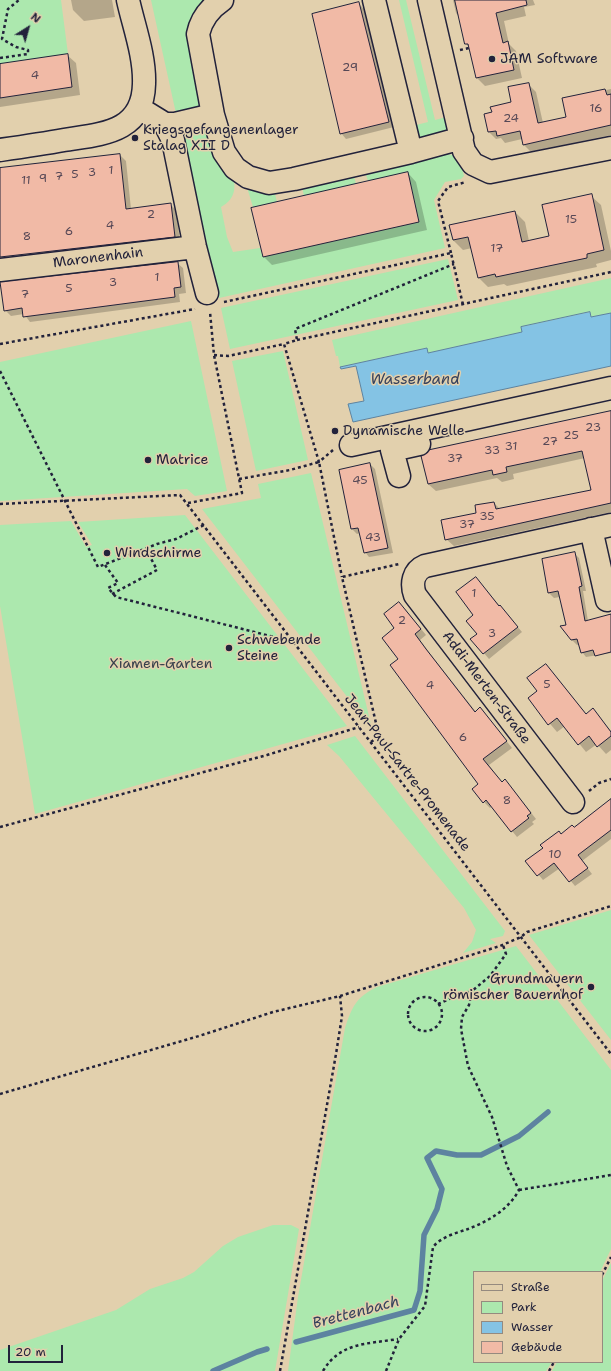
<!DOCTYPE html>
<html>
<head>
<meta charset="utf-8">
<style>
	body { margin:0 }
	#map { position:relative; width:611px; height:1371px; overflow:hidden; background:#e2d0ad; font-family:"Shantell Sans",sans-serif }
	canvas { display:block }
	.legend { position:absolute; left:473px; top:1271px; width:130px; height:92px; box-sizing:border-box; background:#e2d0ad; border:1px solid #958a7f; margin:0; padding:5px 7px; list-style:none; font-size:12px; color:#22223b }
	.legend li { display:flex; align-items:center; gap:8px; height:20px }
	.legend b { width:20px; border:1px solid #958a7f }
	.north { position:absolute; left:8px; top:8px; width:40px; height:40px; -webkit-text-stroke:3px #e2d0ad; paint-order:stroke; rotate:37deg; font-size:11px; font-weight:700; line-height:16px; text-align:center; color:#22223b }
	.north::after { content:''; display:block; margin:auto; width:14px; height:18px; background:#22223b; clip-path:polygon(50% 0,100% 100%,50% 72%,0 100%) }
	.scale { position:absolute; left:8px; top:1345px; width:55px; height:18px; box-sizing:border-box; border:2px solid #22223b; border-top:0; padding-left:5px; font-size:12px; line-height:14px; white-space:nowrap; color:#22223b; -webkit-text-stroke:3px #e2d0ad; paint-order:stroke }
</style>
</head>
<body>
<div id="map">
<canvas width="611" height="1371"></canvas>
<ul class="legend">
<li><b style="height:5px;background:#e2d0ad"></b>Straße</li>
<li><b style="height:11px;background:#ace8ae"></b>Park</li>
<li><b style="height:11px;background:#84c3e4"></b>Wasser</li>
<li><b style="height:11px;background:#f1baa6"></b>Gebäude</li>
</ul>
<div class="north">N</div>
<div class="scale">20 m</div>
</div>
<script>
const context = document.querySelector('canvas').getContext('2d');
context.lineJoin = 'round';
function paint(path, color) { context.fillStyle = color; context.fill(path, 'evenodd'); }
function trace(path, color, width, dash) { context.strokeStyle = color; context.lineWidth = width; context.lineCap = dash ? 'butt' : 'round'; context.setLineDash(dash || []); context.stroke(path); }
function label(font, color, halo, rows, align = 'center') {
  context.font = font + ' "Shantell Sans",sans-serif'; context.lineWidth = 3; context.setLineDash([]); context.textBaseline = 'middle'; context.strokeStyle = halo; context.fillStyle = color; for (const [text, x, y, turn = 0] of rows) {
    context.save(); context.translate(x, y); context.rotate((+turn || 0) * Math.PI / 180); context.textAlign = isNaN(turn) ? turn : align; if (halo) context.strokeText(text, 0, 0); context.fillText(text, 0, 0); context.restore();
  }
}
paint(new Path2D(`
	M0 0H61L68 54 0 64Z
	M151 0H212L203 9 205 105 177 118Z
	M399 0H406L435 120 450 116 449 131 421 139 418 137 412 126 428 122Z
	M205 127C218 147 254 190 221 207L227 237 233 252 260 248 263 257 419 222 408 172 368 181 365 172 447 154 453 155 460 160 464 176 461 179 445 182 434 200 445 248 219 298 181 129Z
	M353 172 356 184 304 196 301 183Z
	M245 181 291 186 292 191 275 194 277 202 253 207Z
	M448 259 458 300 230 349 221 308Z
	M611 278V313L591 317 590 312 522 327V332L428 353 426 348 340 367 338 356H336L332 340Z
	M191 321 227 491 195 496 187 489 0 501V362Z
	M283 351 308 460 256 471 232 361Z
	M311 473 372 729 202 509 261 498 258 484Z
	M185 515 347 726 35 814 0 606V525L71 521 86 547 92 545 78 522Z
	M355 736 505 931 503 936 490 939 496 943 463 953 472 942 476 930 464 908 339 756 327 745Z
	M611 910V1040L529 935Z
	M516 946 611 1070V1249L600 1272H474V1362H552L546 1371H288L298 1297 345 1028C352 1007 356 997 377 987Z
	M273 1225H291L299 1229 275 1371H0V1350L116 1310 150 1289 183 1278 194 1272 223 1246 238 1237Z
	M611 1263V1371H552L557 1362H602V1281Z`), '#ace8ae');
const water = new Path2D(`
	M590 312 591 317 611 313V366L353 422 348 404 364 401 356 366 341 369 340 367 427 348 428 353 522 332 521 327Z`);
paint(water, '#84c3e4');
trace(water, '#5d83a0', 1);
paint(new Path2D(`
	M71 0H112L115 17 84 21 73 10Z
	M453 0H533L535 5 524 7 526 16 504 21 509 44 516 51 522 78 485 86 477 78 470 48 466 44 460 18 456 13Z
	M358 3 364 9 394 127 346 139 341 133Z
	M67 55 76 63 80 95 0 107V65Z
	M528 84 536 92 543 123 567 118 564 99 611 89V135L531 152 523 144 522 139 505 143 501 138 496 139 489 132 485 115 493 113 512 103Z
	M120 155 126 161 131 209 170 204 176 210 180 242 0 264V170Z
	M408 173 416 182 427 230 272 265 264 257Z
	M591 196 601 205 611 251V260L596 264 597 267 507 286 504 284 488 287 478 277 472 248 463 250 453 240 515 212 525 222 529 241 550 237Z
	M177 263 183 268 186 293 179 294 180 302 30 322 24 314 11 316 5 310Z
	M611 412V512L454 546 446 539 494 503 500 509 592 491 585 458 513 474 514 479 502 482 497 478 436 491 428 484Z
	M370 464 375 469 393 553 369 557 365 552 360 533 357 534 352 529 340 471Z
	M574 553 579 558 586 591H583L588 621 611 616V653L586 657 582 652 580 644 577 645 572 640 560 597 554 598 549 593 543 560Z
	M476 578 522 632 489 659 472 639 478 634 475 615Z
	M405 609 426 635 420 640 432 656 476 712 486 715 512 748 489 765 502 783 505 781 511 787 536 819 532 822 534 824 517 837 492 806 490 808 484 802 480 784 400 659 396 628Z
	M546 665 587 715 593 710 611 731V750L606 754 597 744 586 752 565 726 557 732 529 699 539 691Z
	M611 800V839L582 861 592 874 575 886 560 868 543 880 527 861Z`), '#0003');
trace(new Path2D(`
	M296 1342 414 1310 420 1291 424 1235 437 1209 442 1189 427 1158 436 1151 457 1155H481L519 1136 548 1112
	M213 1371 257 1352 267 1349`), '#5d83a0', 5.5);
const building = new Path2D(`
	M455 0H526L527 5 496 13 503 43 508 41 514 70 476 78 468 44H465Z
	M359 2 389 122 340 134 312 14Z
	M68 54 72 87 0 98V64Z
	M529 83 538 123 566 117 562 98 605 89 607 95 611 94V125L523 145 520 131 497 136 496 131 488 132 484 114 492 112 490 107 511 102 508 87Z
	M120 154 126 209 171 203 175 237 0 257V168Z
	M408 172 419 222 263 257 251 208Z
	M592 194 604 250 587 254V258L496 277 495 274 478 278 468 237 453 240 449 225 515 211 522 242 549 236 542 205Z
	M178 262 181 287 174 288 175 297 23 317 22 308 4 311 0 282Z
	M611 411V503L445 540 441 520 476 513 475 505 494 502 496 509 591 490 582 451 506 467 507 472 493 475 492 470 428 484 421 456 429 450Z
	M370 463 388 548 364 553 358 528 351 529 339 470Z
	M575 552 582 586 579 587 585 621 611 614V652L595 656 593 650 581 653 577 639 571 640 560 626 566 625 558 591 548 593 542 559Z
	M476 577 499 606 500 605 518 627 483 654 470 639 477 634 466 621 473 615 456 592Z
	M399 602 421 629 415 634 426 649 475 712 480 707 507 741 483 759 502 782 505 779 531 813 527 816 529 818 511 832 486 800 483 803 472 789 478 784 390 665 398 659 382 638 394 628 384 614Z
	M546 664 586 714 593 708 611 732V736L597 747 589 736 578 745 557 718 548 725 528 698 537 691 527 678Z
	M611 799V830L578 855 588 868 569 882 554 863 537 876 525 861 543 848 540 845 559 831 561 834 572 825 574 827Z`);
paint(building, '#f1baa6');
trace(building, '#22223b', 1);
const minor = new Path2D(`
	M222 0C210 8 201 20 198 34L213 115 224 152 235 168 248 177 269 183 294 179 411 152 374 0
	M429 0 464 151 473 164 490 172 611 148
	M139 108 165 124 173 140 195 247 207 293
	M165 124H175L213 115
	M0 150C21 147 42 144 64 140 101 134 143 133 144 84 145 56 134 27 128 0
	M411 152 462 138
	M0 270 195 247
	M351 445 611 388
	M399 476 392 450 419 444
	M591 529 607 600
	M573 802 415 595C411 584 413 571 425 566L611 525`);
trace(minor, '#22223b', 25);
trace(new Path2D(`
	M460 50 469 48
	M0 58 28 54V50L16 47 2 39 8 9 19 0
	M451 253 438 201 448 187 466 182
	M224 302 451 253 463 305
	M297 340 611 272
	M0 344 195 309
	M214 355 228 356 284 344
	M0 371 98 567 157 544 176 539 204 525
	M333 450 319 462 284 344 297 340 295 329 454 264
	M239 479 290 470 319 462 342 577
	M188 503 242 493 214 355 210 312
	M0 504 180 495 611 1054
	M105 565 118 583 108 588 116 597 294 642
	M112 594 157 570 146 549
	M371 742 379 736 342 577 399 564
	M589 791 599 783 611 779
	M0 827 267 755 359 727
	M408 1014a17 17 0 1 1 34 0a17 17 0 1 1-34 0Z
	M438 1004 458 995 472 991
	M0 1094 199 1036 273 1012 340 996 500 946 521 937 527 932 611 906
	M519 1190 611 1175
	M602 1275 611 1257
	M280 1371 336 1054 342 1016 340 996
	M323 1371C340 1342 368 1344 398 1339
	M386 1371 399 1339 425 1306 433 1247C441 1237 456 1233 468 1229 489 1221 509 1209 519 1190L507 1166 492 1117 468 1066 461 1029 462 1017 469 1005 472 991 490 976 506 954 503 945
	M549 1371 554 1362`), '#22223b', 2.5, [3, 3]);
trace(minor, '#e2d0ad', 22);
for (const [x, y, r, color] of [
	[492,59,4,"#22223b"],
	[135,138,4,"#22223b"],
	[335,431,4,"#22223b"],
	[148,460,4,"#22223b"],
	[107,553,4,"#22223b"],
	[229,648,4,"#22223b"],
	[591,987,4,"#22223b"]
]) { const dot = new Path2D(); dot.arc(x, y, r, 0, 2 * Math.PI); context.fillStyle = color; context.fill(dot); trace(dot, '#e2d0ad', 1.5); }
label('12px', '#564856', null, [
	["29",350,68],
	["4",35,76],
	["16",596,109],
	["24",511,119],
	["1",111,171],
	["3",92,173],
	["5",75,175],
	["7",59,177],
	["9",43,179],
	["11",26,181],
	["2",151,215],
	["15",571,220],
	["4",110,226],
	["6",69,232],
	["8",27,237],
	["17",497,249],
	["1",157,278],
	["3",113,283],
	["5",69,289],
	["7",25,295],
	["23",593,428],
	["25",571,436],
	["27",550,442],
	["31",511,447],
	["33",492,451],
	["37",455,459],
	["45",360,481],
	["35",487,517],
	["37",467,525],
	["43",373,538],
	["1",474,594],
	["2",402,621],
	["3",492,634],
	["5",547,685],
	["4",430,686],
	["6",463,738],
	["8",507,801],
	["10",555,855]
]);
label('14px', '#22223b', '#e2d0ad', [
	["JAM Software",500,59],
	["Kriegsgefangenenlager",143,130],
	["Stalag XII D",143,146],
	["Dynamische Welle",343,431],
	["Matrice",156,460],
	["Windschirme",115,553],
	["Schwebende",237,640],
	["Steine",237,656],
	["Grundmauern",583,979,"right"],
	["römischer Bauernhof",583,995,"right"]
], 'left');
label('14px', '#22223b', '#e2d0ad', [
	["Maronenhain",98,258,-7],
	["Addi-Merten-Straße",486,688,53],
	["Jean-Paul-Sartre-Promenade",407,773,52]
]);
label('14px', '#37404c', '#e2d0ad', [
	["Xiamen-Garten",161,664]
]);
label('italic 15px', '#36425d', '#e2d0ad', [
	["Wasserband",415,380],
	["Brettenbach",356,1313,-15]
]);
</script>
</body>
</html>
